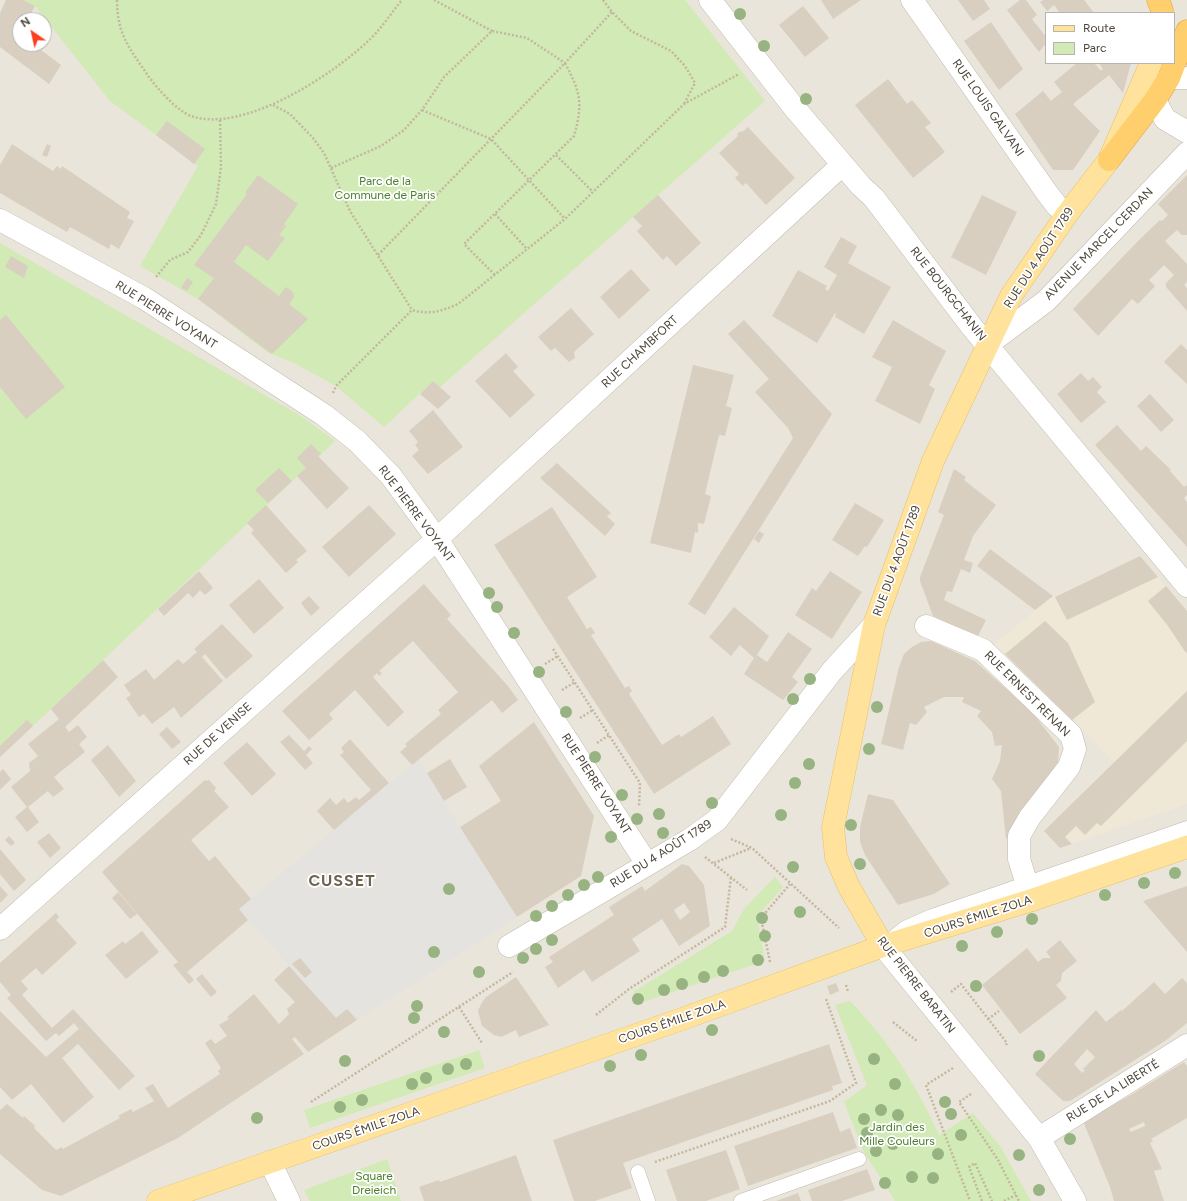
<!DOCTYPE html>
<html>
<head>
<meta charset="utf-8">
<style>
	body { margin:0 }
	#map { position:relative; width:1187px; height:1201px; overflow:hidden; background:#f6f3ec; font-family:Figtree,sans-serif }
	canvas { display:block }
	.legend { position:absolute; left:1045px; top:12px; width:130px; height:52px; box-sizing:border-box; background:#fff; border:1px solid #b7b4b0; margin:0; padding:5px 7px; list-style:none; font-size:12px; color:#4b4439 }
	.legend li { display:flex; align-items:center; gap:8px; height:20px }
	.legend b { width:20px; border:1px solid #b7b4b0 }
	.north { position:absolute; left:12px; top:12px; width:40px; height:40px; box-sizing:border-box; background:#fff; border:1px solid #b7b4b0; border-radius:50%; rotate:326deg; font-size:11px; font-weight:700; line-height:16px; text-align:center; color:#4b4439 }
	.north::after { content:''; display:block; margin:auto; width:14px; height:18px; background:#fc3f1d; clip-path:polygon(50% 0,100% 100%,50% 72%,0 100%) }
</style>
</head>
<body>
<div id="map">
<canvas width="1187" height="1201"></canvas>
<ul class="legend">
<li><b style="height:5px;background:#ffe39c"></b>Route</li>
<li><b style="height:11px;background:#d2eab5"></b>Parc</li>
</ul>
<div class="north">N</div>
</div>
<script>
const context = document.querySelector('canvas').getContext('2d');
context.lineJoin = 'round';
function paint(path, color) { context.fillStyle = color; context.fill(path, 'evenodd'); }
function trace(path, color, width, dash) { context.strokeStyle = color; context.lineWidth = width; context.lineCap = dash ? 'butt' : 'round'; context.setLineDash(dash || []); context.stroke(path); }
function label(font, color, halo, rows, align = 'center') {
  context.font = font + ' Figtree,sans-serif'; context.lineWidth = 3.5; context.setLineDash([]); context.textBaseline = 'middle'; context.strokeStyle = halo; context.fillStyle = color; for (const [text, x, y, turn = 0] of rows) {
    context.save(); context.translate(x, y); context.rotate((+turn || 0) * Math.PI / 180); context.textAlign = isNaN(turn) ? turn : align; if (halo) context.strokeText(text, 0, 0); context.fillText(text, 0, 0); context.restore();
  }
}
paint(new Path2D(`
	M0 0H1187V1201H0ZM1046 13H1174V63H1046ZM20 20H44V44H20Z`), '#eae5da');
paint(new Path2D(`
	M1140 556 1187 611V804L1060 848 1044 831 1114 762 1035 682 992 646 1053 596H1055Z`), '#efe8d6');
paint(new Path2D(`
	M23 0H685L765 101 440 387 433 381 384 427 336 386 294 363 267 352 198 299 140 266 198 166 110 101 35 6Z
	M0 243 301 416 335 441 0 757Z
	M775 877 783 887 757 917 765 961 637 1004 633 992 732 931 744 909Z
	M850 1001C890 1042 915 1083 939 1135L973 1113 1000 1146 1031 1201H895L864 1152 844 1102 867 1085 835 1005Z
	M479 1050 485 1068 310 1128 304 1110Z
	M387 1159 401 1201H310L304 1190Z`), '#d2eab5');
paint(new Path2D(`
	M418 760 517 917 357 1020 347 1009 336 1018 239 909Z`), '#e5e3e0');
paint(new Path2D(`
	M6 0H23L35 6 27 20H20V44H33L61 65 49 84 0 47V13Z
	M821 0H861L833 19Z
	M958 0H984L990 9 973 21Z
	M1020 0H1026L1037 15 1032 19 1046 37V43L1039 52 1007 10Z
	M1043 0H1084L1094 13H1060L1054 5 1047 11 1040 2Z
	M803 6 829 38 805 57 779 25Z
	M991 22 1023 69 999 90 964 41Z
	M1077 63H1094L1101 71 1103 69 1099 63H1131L1123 93 1109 75 1073 104 1100 131 1073 170H1053L1015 114 1043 91 1051 101 1062 92 1054 82Z
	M888 79 907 104 912 100 931 123 925 127 945 152 913 178 855 105Z
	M167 121 205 149 194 164 156 135Z
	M748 127 795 178 766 205 746 183 743 186 735 178 739 174 719 153 738 136 737 134 741 131 742 132Z
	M12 144 53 171 57 166 61 169 62 166 130 212 127 218 134 221 119 249 111 244 109 249 70 227 67 232 0 193V165Z
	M47 144 51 146 47 157 42 155Z
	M258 175 298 204 284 224 286 226 279 235 285 238 268 261 246 245 234 262 279 296 286 287 293 292 294 297 289 304 308 319 272 354 198 299 214 278 194 265 247 194 245 193Z
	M1187 175V235H1182L1177 230 1165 241 1187 264V282L1184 285 1187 288V311L1166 287V283L1174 275 1164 265 1149 280 1155 286 1138 304 1132 299 1098 336 1073 309 1139 240 1160 220 1162 221 1168 215 1158 204Z
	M658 195 701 243 676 266 667 256 663 260 637 231 642 226 633 217Z
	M982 195 1017 212 986 275 951 257Z
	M841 237 857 246 848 263 891 287 864 334 835 317 836 314 835 313 817 343 772 316 798 270 827 286 825 289 828 291 837 275 824 267Z
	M11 256 28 266 24 278 5 267Z
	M631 269 650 290 619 319 600 297Z
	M187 278 193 282 187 291 181 288Z
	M571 308 594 334 574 352 575 358 569 362 555 348 551 351 538 337Z
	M6 315 65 387 26 419 0 387V320Z
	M744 320 832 414 705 615 688 604 793 438 788 428 755 392 769 379 728 334Z
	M893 320 946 351 929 385 935 389 920 424 875 401 892 367 872 357Z
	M1181 344 1187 350V384L1164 362Z
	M506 353 518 367 513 371 535 395 510 418 475 381Z
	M693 365 734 375 726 406 732 408 725 436 719 435 705 494 711 496 704 524 698 523V533L695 532 691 553 650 543Z
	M1081 373 1088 381 1093 377 1102 387 1097 392 1106 402 1081 423 1057 394Z
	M433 381 451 397 438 409 420 394Z
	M1150 394 1174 420 1161 432 1137 406Z
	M433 410 463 447 428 474 412 456 419 450 415 445 418 442 409 431Z
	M1117 425 1141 451 1146 446 1171 470 1170 471 1184 487 1187 485V495L1184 498 1187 502V547L1095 445Z
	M311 444 321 454 318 456 349 488 327 509 297 476 306 468 297 458Z
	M557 463 611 513 607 516 615 524 605 536 540 478Z
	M279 468 292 481 268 503 255 490Z
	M954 469 966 477 964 480 996 505 973 536 964 560 973 563 970 573 961 569 952 592 947 591 944 600 986 620 977 638 933 616 920 581V577L944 515 938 512Z
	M855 503 884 520 867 547 865 546 858 556 832 540Z
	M266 505 307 551 296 560 298 562 286 573 251 533 254 530 247 523Z
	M369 505 396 534 349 577 322 547Z
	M552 507 597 577 567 597 587 629 591 627 595 633 591 635 625 688 629 686 632 691 629 694 662 745 679 734 681 737 713 716 731 744 654 794 494 545Z
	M759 531 764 534 759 543 754 539Z
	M990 549 1053 596 1035 610 977 566Z
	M1140 556 1158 577 1067 620 1055 597Z
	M199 571 213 588 205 595 200 590 193 598 188 593 164 616 158 609Z
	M830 571 862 592 832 639 795 615 812 588 816 591Z
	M259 579 284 608 254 634 229 605Z
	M424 584 451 615 447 619 508 686 518 700 502 713 492 700 412 765 400 752 407 746 405 744 441 714 438 710 458 692 413 641 379 671 382 673 379 676 377 673 373 677 404 712 388 727 355 690 329 714 333 719 309 740 282 711Z
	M1166 586 1187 611V652L1186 653 1168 626 1148 601Z
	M309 596 320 608 311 616 301 603Z
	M734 607 769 636 757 655 767 662 788 632 812 649 792 677 798 682 783 700 744 674 754 658 743 648 740 645 731 656 709 637Z
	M1045 621 1068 643 1095 702 1072 720 1005 654Z
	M222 624 253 656 226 679 205 654 202 657 223 681 181 718 174 707 152 724 144 714 139 717 126 698 131 695 124 685 146 669 154 680 178 659 183 664 197 652 194 649Z
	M931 641 975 661 1032 712 1059 747 1058 762 1006 839 1001 791 992 779 1000 761 1002 745 995 746 992 732 977 716 981 711 962 702 964 697H944L924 707 927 712 916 725 910 723 903 750 881 744 899 667 904 654 912 647 921 642Z
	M103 660 118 677 65 727 69 732 78 725 87 737 79 744 85 752 54 777 64 789 53 797 48 791 28 807 39 822 27 832 15 817 27 807 11 787 30 771 29 763 38 756 28 744 59 719 51 709Z
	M1187 691V741L1101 826 1097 823 1085 835 1076 826 1065 837 1072 844 1060 848 1044 831Z
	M27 720 33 726 0 757V746Z
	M534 722 594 816 581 876 517 917 460 827 501 801 479 766Z
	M167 727 181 742 172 749 159 734Z
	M289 735 304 751 309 746 312 749 306 755 313 763 305 770 280 742Z
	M350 739 389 783 334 830 317 811 330 798 336 805 344 798 348 803 356 797 359 800 371 790 340 755 344 752 341 748Z
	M247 742 276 774 252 796 223 763Z
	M108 745 136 781 119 797 91 760Z
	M450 759 467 787 444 801 427 773Z
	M3 769 11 779 0 790V772Z
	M205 780 206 781 209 780 216 788 214 791 229 807 191 840 209 861 215 856 251 899 239 909 248 920 187 972 194 980 189 984 173 965 178 962 102 872Z
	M868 794 893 800 950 884 934 894 898 905 865 855 860 842V827Z
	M49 833 61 848 50 858 37 842Z
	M9 836 15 843 11 846 5 840Z
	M0 849 26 880 14 891 0 874Z
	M682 864 689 866 704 885 710 926 679 946 662 919 632 939 640 951 592 982 584 970 558 988 545 967 553 962 549 957 614 915 609 907 642 886 645 891ZM684 903 690 912 680 920 674 910Z
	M0 886 8 895 0 903Z
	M1187 886V952L1143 901Z
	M118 892 137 914 130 919 112 898Z
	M56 913 59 917 56 920 77 943 42 975 36 968 21 981 28 989 22 995 52 1028 73 1009 135 1076 119 1090 78 1044 62 1058 94 1097 63 1123 31 1084 12 1100 0 1087V1011L46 1057 79 1029 74 1023 59 1036 56 1033 46 1041 7 998 11 995 0 982V963Z
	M142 931 159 952 126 979 105 955 123 941 125 944Z
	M1060 940 1077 961 1062 973 1061 981 1056 985 1067 998 1020 1034 982 985 1027 948 1038 962 1043 958H1051L1046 952Z
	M300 958 312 972 305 978 292 964Z
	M289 966 336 1018 347 1009 357 1020 308 1052 295 1037 292 1039 304 1054 178 1138 61 1196 42 1190 0 1154V1110L7 1104 23 1118 24 1116 35 1126 34 1128 56 1150 62 1147 63 1149 120 1118 118 1116 131 1109 133 1112 154 1101 145 1088 153 1084 168 1108 220 1074 218 1071 221 1068 205 1043 211 1039 215 1044 227 1036 219 1025 229 1019 227 1017 254 994 279 1024 289 1014 287 1009 295 1002 274 980Z
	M202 974 217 992 211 997 196 979Z
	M516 977 549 1025 519 1037 516 1030 501 1037 494 1035 482 1026 478 1011 481 1004 486 997Z
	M1182 978 1187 983V1023L1165 1041 1070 1101H1063L1035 1074 1096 1010 1106 1022 1121 1010 1122 1011 1154 982 1165 994ZM1087 1049 1095 1057 1083 1069 1085 1070 1082 1073 1074 1064Z
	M836 983 839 991 830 995 827 986Z
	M829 1044 842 1083 832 1086 833 1090 623 1163 632 1188 595 1201H574L553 1140Z
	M1184 1062 1187 1066V1118L1151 1139 1153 1141 1150 1143 1162 1169 1154 1171 1164 1201H1114L1110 1187 1083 1121 1131 1095ZM1144 1122 1145 1126 1131 1132 1129 1129Z
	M833 1112 840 1132 850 1128 857 1148 748 1186 734 1146Z
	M726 1150 740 1189 706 1201H677L666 1170Z
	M516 1155 532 1201H424L419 1187 439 1180 440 1182Z
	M867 1169 875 1190 842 1201H812L808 1190Z
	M798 1193 801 1201H776Z`), '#d8cfc1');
const lane = new Path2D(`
	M894 937 905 928 932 916 1187 828
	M638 1172 648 1201
	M741 1201 859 1159`);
const street = new Path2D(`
	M710 0 792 105 861 186 874 198 972 327 1187 586
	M912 0 1047 193 1057 206 1067 214
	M1169 78H1187
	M1155 100 1165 119 1187 132
	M0 220 144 298 324 415 357 441 391 476 437 539 647 864
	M987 345 1046 301 1187 153
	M926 626 983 650 1071 735 1075 749 1069 767 1030 817 1019 836V859L1032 900
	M0 929 437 539 842 165
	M509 946 689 840 717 820 832 671 874 625
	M883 946 1039 1138 1075 1201
	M1039 1138 1187 1045
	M270 1162 289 1201`);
const primary = new Path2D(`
	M883 946 849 887 836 857 833 827 874 625 933 461 1011 296 1067 214 1109 160 1151 63
	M158 1201 682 1019 883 946 1032 900 1187 847`);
const highway = new Path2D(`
	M1158 0 1162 10
	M1109 160 1155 100 1169 78 1187 31`);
trace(lane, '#c2bbae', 15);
trace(street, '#c2bbae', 23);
trace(primary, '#e6c16a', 23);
trace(highway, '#e0a43c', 23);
trace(new Path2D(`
	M117 0C117 35 130 49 149 77 157 88 177 111 191 116 242 134 331 76 367 42 380 31 391 13 402 0
	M434 0 492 31
	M603 0 612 12 631 31 671 51 685 66 695 83 684 104
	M273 105 290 114 313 138 324 153 350 211 412 310
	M422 110 491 139 565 219
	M556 155 593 192
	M331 168 381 146 404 130 422 110 444 77 492 31 527 38 565 63 612 12
	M495 214 527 249
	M378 255 565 63C581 93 583 104 574 136L464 244 495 275
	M156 277 170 260 188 252 201 235 216 204 221 167 220 119
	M333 393 336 386 412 310C430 315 442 311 458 304L565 219 684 104 739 74
	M553 649 640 783 639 807
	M545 664 558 656
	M562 690 575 682
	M580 718 593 710
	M597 743 609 735
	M731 839 752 848 839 928
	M705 857 747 890
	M714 863 751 848
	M770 962 761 918 790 884
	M846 985 848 992
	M951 992 961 984 1007 1043 1006 1045
	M459 1007 482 1043
	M596 1015 629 989 725 927 731 877
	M988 1019 999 1011
	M893 1022 917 1041
	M953 1068 926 1085 970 1201
	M971 1094 959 1102 998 1160 1019 1201
	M311 1102 513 972
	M655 1162 830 1101 856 1083 826 999
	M982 1201 969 1167 975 1163 992 1201
	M1004 1201 1016 1195`), '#c4b79f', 2.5, [2, 2]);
trace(lane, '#fff', 14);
trace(street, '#fff', 22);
trace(primary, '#ffe39c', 22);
trace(highway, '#ffcf6e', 22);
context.fillStyle = '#97b381';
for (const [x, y] of [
	[740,14],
	[764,46],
	[806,99],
	[489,593],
	[497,607],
	[514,633],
	[539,672],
	[810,679],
	[793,699],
	[877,707],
	[566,712],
	[869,749],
	[595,757],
	[809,764],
	[795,783],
	[622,795],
	[712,803],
	[659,814],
	[781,815],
	[637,819],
	[851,825],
	[663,833],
	[611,837],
	[860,864],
	[793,867],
	[1175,873],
	[598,877],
	[1144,883],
	[584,885],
	[449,889],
	[568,895],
	[1105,895],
	[552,906],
	[800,912],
	[536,916],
	[762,918],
	[1032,919],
	[997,932],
	[765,936],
	[552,940],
	[962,946],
	[536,949],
	[434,952],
	[523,958],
	[758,960],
	[723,971],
	[479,972],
	[704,977],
	[682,984],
	[976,986],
	[664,990],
	[638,999],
	[417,1006],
	[414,1018],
	[712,1030],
	[444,1032],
	[641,1055],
	[1039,1056],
	[874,1059],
	[345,1061],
	[466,1064],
	[610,1066],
	[448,1069],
	[426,1078],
	[412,1084],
	[895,1084],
	[362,1100],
	[945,1102],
	[340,1107],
	[881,1110],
	[951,1114],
	[898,1115],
	[257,1118],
	[864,1119],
	[867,1133],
	[961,1135],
	[1070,1139],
	[893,1144],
	[876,1151],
	[938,1154],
	[1019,1155],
	[912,1177],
	[933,1178],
	[885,1183],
	[1039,1190]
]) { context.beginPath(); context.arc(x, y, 6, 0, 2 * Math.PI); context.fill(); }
label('12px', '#4b4439', '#fff', [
	["RUE LOUIS GALVANI",988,108,55],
	["AVENUE MARCEL CERDAN",1099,244,-46],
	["RUE DU 4 AOÛT 1789",1039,258,-57],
	["RUE BOURGCHANIN",948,294,52],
	["RUE PIERRE VOYANT",166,315,32],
	["RUE CHAMBFORT",640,352,-43],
	["RUE PIERRE VOYANT",416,514,53],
	["RUE DU 4 AOÛT 1789",897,561,-70],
	["RUE ERNEST RENAN",1027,694,45],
	["RUE DE VENISE",218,734,-42],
	["RUE PIERRE VOYANT",596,784,57],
	["RUE DU 4 AOÛT 1789",661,854,-32],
	["COURS ÉMILE ZOLA",978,917,-18],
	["RUE PIERRE BARATIN",916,985,52],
	["COURS ÉMILE ZOLA",672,1022,-19],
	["RUE DE LA LIBERTÉ",1113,1091,-32],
	["COURS ÉMILE ZOLA",366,1129,-19]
]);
label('12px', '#4a7f2a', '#fff', [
	["Parc de la",385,181],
	["Commune de Paris",385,195],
	["Jardin des",897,1127],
	["Mille Couleurs",897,1141],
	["Square",374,1176],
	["Dreieich",374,1190]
]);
context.letterSpacing = '1px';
label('bold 16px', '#6e6250', '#fff', [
	["CUSSET",342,881]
]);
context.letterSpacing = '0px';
</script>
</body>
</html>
